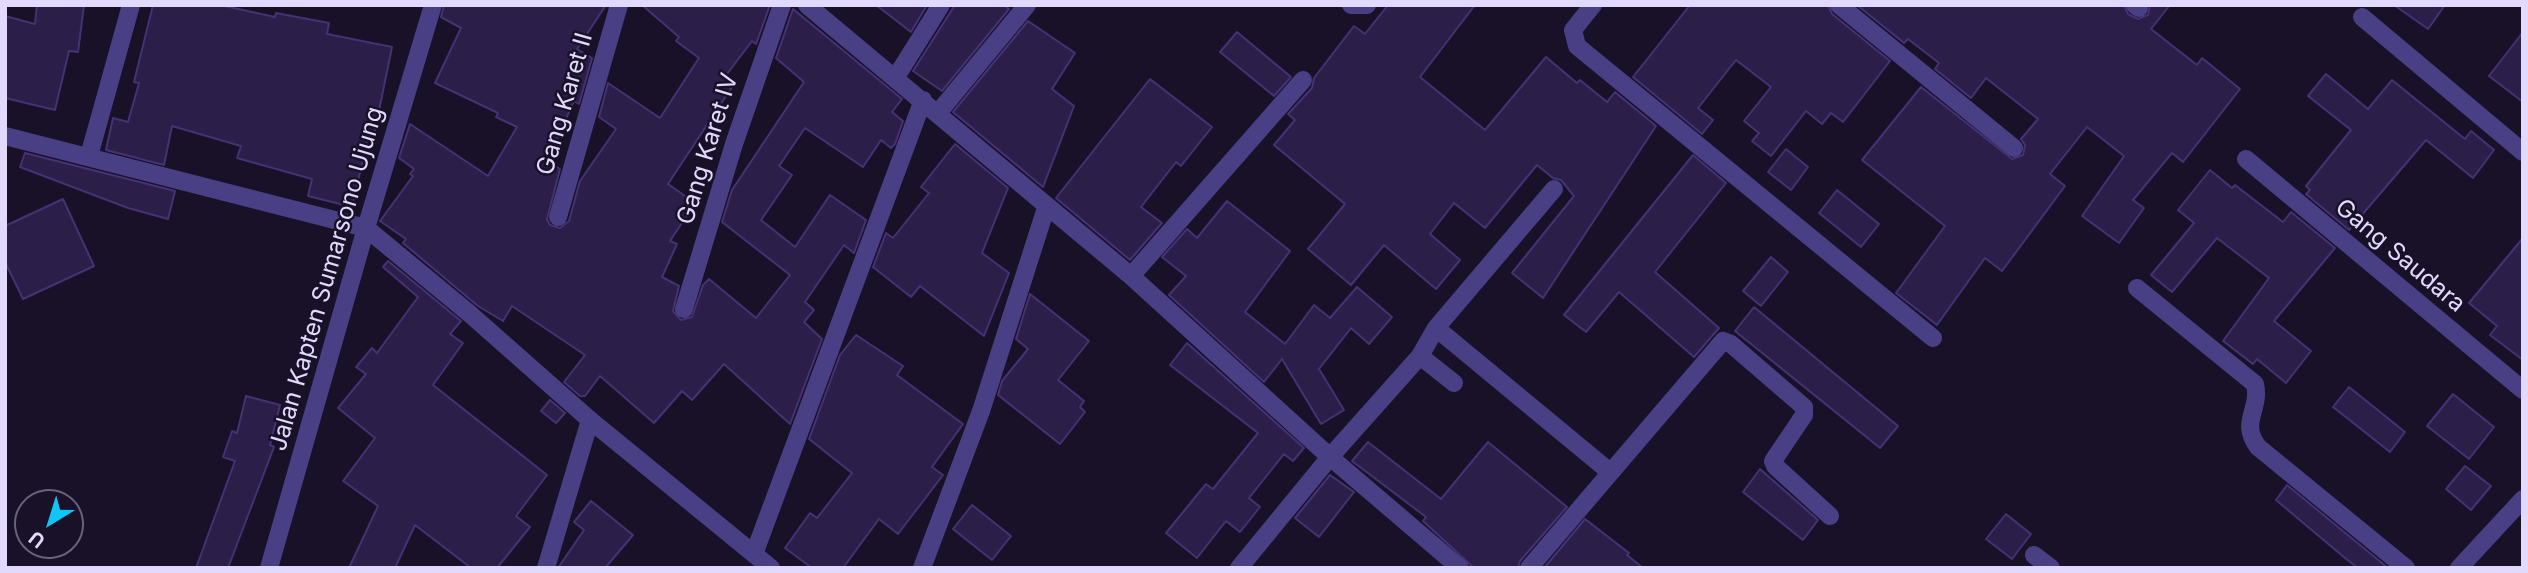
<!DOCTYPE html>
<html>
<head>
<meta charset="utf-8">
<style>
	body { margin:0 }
	#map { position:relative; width:2528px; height:573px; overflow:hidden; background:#181128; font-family:Inter,sans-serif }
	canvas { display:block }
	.frame { position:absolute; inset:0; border:7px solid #e2dafd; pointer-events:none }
	.north { position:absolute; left:14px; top:489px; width:70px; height:70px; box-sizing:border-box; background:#181128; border:2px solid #69617d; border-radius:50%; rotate:218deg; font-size:19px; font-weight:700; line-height:28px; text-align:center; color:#e2dafd }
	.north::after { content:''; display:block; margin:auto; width:24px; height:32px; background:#10c6f4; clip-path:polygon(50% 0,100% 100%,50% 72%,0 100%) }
</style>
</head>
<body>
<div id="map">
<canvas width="2528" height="573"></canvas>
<div class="frame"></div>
<div class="north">U</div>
</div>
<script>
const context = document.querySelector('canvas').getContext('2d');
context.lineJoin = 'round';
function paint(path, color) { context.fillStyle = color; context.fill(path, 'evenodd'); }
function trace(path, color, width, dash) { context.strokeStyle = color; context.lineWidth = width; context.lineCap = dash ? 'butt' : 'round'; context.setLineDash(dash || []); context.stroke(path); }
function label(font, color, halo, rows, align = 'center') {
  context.font = font + ' Inter,sans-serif'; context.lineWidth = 5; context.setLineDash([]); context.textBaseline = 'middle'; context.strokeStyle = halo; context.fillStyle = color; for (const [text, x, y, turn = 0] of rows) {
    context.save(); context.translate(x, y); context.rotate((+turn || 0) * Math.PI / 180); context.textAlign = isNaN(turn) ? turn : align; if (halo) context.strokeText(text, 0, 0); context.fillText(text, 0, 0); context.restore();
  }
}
const building = new Path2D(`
	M37 5H84L78 52 69 51 55 110 5 98V16L35 24Z
	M153 5H220L275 17 276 13 329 23 327 34 392 47 373 140 368 137 352 207 308 196 312 179 237 158 241 146 172 126 164 165 106 150 113 118 128 122 139 83 134 82Z
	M444 5H606L577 49 592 58 579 104 574 101 547 161 560 169 547 219 550 225 560 228 569 221 580 181 616 129 599 117 608 83 660 118 699 58 676 41 679 37 642 5H770L756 44 752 41 724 78 734 84 668 184 695 203 670 241 677 244 662 277 679 286 673 311 681 320 692 317 703 285 709 279 756 318 790 275 722 222 732 190 804 82 776 58 793 9 902 99 892 112 903 121 895 144 891 148 881 140 863 167 805 128 779 166 792 175 761 220 795 247 830 195 866 220 854 253 844 245 805 302 814 310 804 322 822 339 790 424 724 364 692 400 682 391 654 423 600 376 585 396H580L564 382 585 355 512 306 503 321 478 306 403 243 406 239 380 221 413 176 410 174 414 169 399 158 410 124 488 176 517 127 496 117 498 113 435 83 461 28 441 17Z
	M876 5H927L911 32Z
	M955 5H1004L1009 9 942 91 913 71Z
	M1388 5H1475L1420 77 1485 130 1546 57 1577 83 1580 80 1607 102 1615 92 1656 126 1543 298 1512 273 1574 196 1561 180 1553 178 1537 165 1485 228 1454 203 1430 234 1460 260 1436 289 1384 245 1351 285 1308 249 1345 204 1274 145 1295 120 1288 114 1312 88 1314 78 1354 26 1365 34Z
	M1690 5H1828L1832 14 1890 61 1843 122 1831 113 1822 124 1806 111 1771 156 1752 141 1759 133 1744 121 1771 87 1736 60 1698 108 1713 120 1702 134 1633 77Z
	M1857 5H2124L2128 14 2138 19 2148 15 2150 5H2170L2151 29 2197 65 2202 58 2240 89 2183 162 2172 153 2133 200 2144 208 2119 243 2082 216 2124 156 2087 127 2050 174 2065 186 2002 271 1985 258 1937 325 1896 293 1945 226 1862 160 1921 87 2012 159 2023 155 2025 145 2021 139 2038 119 1986 78 1971 98 1935 69 1939 63 1908 39 1904 43Z
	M2394 5H2445L2428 29Z
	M1028 21 1075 53 1052 89 1074 106 1043 187 953 112Z
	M1237 32 1291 77 1274 96 1220 52Z
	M2523 32V102L2489 76Z
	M2326 74 2368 109 2392 80 2465 139 2471 131 2494 150 2473 178 2426 140 2349 230 2306 194 2310 190 2306 186 2351 130 2308 96Z
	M1150 79 1212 127 1181 166 1176 162 1141 207 1162 223 1130 260 1056 198Z
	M955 144 1008 188 982 253 1009 273 984 336 920 286 911 297 873 267 886 233 893 238 929 193 921 187Z
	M1786 149 1808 167 1791 190 1768 172Z
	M25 153 175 191 168 219 128 208 20 167Z
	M1693 155 1726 183 1655 272 1719 328 1694 357 1619 292 1586 332 1564 315Z
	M2210 170 2232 188 2235 185 2283 222 2291 212 2335 248 2274 321 2311 351 2286 383 2257 359 2253 364 2223 341 2269 278 2217 238 2172 292 2151 275 2194 223 2178 210Z
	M1837 190 1879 224 1861 247 1819 213Z
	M63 199 94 266 23 299 5 262V226Z
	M1227 201 1290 251 1245 312 1285 344 1314 305 1330 318 1357 287 1392 317 1369 344 1351 328 1319 369 1344 410 1321 424 1282 359 1264 382 1169 295 1186 276 1162 257 1187 229 1197 238Z
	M2523 238V360L2490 335 2497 326 2469 303Z
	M1771 257 1788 272 1761 306 1743 291Z
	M388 261 461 321 450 334 463 343 433 385 547 475 516 516 530 527 497 568H471L415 525 395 568H349L378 506 343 481 375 438 338 408 366 374 356 367 372 348 377 353 418 297 383 267Z
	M1030 294 1089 341 1058 380 1084 401 1080 407 1085 412 1060 444 998 395 1002 381 1028 349 1016 339Z
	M1754 307 1898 426 1880 448 1735 331Z
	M856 335 903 366 897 375 963 424 932 467 943 475 898 534 879 519 843 568H812L785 548 810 513 817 518 852 473 809 439 840 355Z
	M1187 343 1304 448 1293 461 1284 454 1249 498 1260 507 1240 532 1226 521 1197 558 1166 533 1206 484 1213 489 1258 433 1170 365Z
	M2349 387 2405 432 2390 452 2333 407Z
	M2453 394 2494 427 2469 459 2427 426Z
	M246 396 280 405 270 445 274 447 228 568H196L235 461 223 457 232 431 237 433Z
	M550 400 565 413 556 423 541 411Z
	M1368 442 1441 499 1488 442 1567 507 1520 561 1518 568H1474L1423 521 1426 517 1352 461Z
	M2465 466 2491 486 2471 510 2446 489Z
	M1760 469 1818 520 1803 540 1743 492Z
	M1330 475 1354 492 1319 537 1295 518Z
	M2287 485 2388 568H2358L2345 558 2276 500Z
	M591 501 633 535 605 568H558L584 530 574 522Z
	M972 505 1011 536 992 560 953 529Z
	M2006 514 2031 534 2012 559 1986 539Z
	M1585 519 1629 553 1627 555 1643 568H1544Z`);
paint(building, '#2b1e48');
trace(building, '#453273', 2);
trace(new Path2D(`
	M807 5 1131 276 1330 457 1460 568
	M1351 5H1367
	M1593 5 1573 30 1577 46 1933 338
	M1839 5 2014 148
	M2135 5 2139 8
	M2362 17 2523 152
	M896 77 941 5
	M938 113 1027 5
	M5 136 366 228 470 314 590 420 771 568
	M89 156 131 5
	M2246 159 2523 390
	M558 217 619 5
	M1131 276 1303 80
	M2137 288 2255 384C2261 410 2239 422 2258 447L2406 568
	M684 309 734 144 782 5
	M1436 328 1610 472
	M1420 356 1454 383
	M754 554 923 100
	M2034 555 2051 568
	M269 568 366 228 433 5
	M546 568 590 420
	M922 568 981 411 1046 208
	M1239 568 1330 457 1420 356 1436 328 1554 189
	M1529 568 1723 341 1731 344 1804 407V415L1773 461 1775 466 1830 516
	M2459 568 2523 499`), '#483f85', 18);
label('24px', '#e2dafd', '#181128', [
	["Gang Karet II",565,104,-74],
	["Gang Karet IV",708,149,-73],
	["Gang Saudara",2400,256,40],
	["Jalan Kapten Sumarsono Ujung",327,279,-74]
]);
</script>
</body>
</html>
